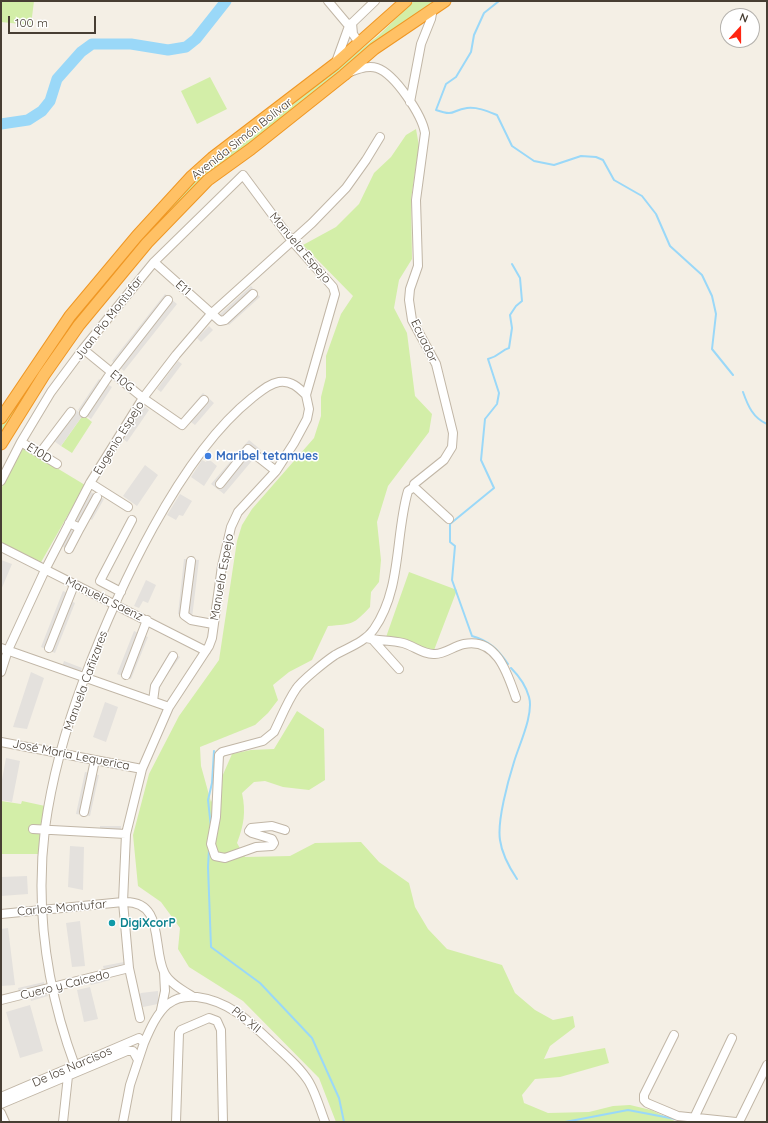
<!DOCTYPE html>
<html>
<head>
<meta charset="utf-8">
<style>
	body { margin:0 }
	#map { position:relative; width:768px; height:1123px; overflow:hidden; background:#f4efe5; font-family:Quicksand,sans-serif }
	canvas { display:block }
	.frame { position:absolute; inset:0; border:2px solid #473e33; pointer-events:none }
	.north { position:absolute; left:720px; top:8px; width:40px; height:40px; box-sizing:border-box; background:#fff; border:1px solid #b5b2ad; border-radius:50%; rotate:21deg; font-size:11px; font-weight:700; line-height:16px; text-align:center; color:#473e33 }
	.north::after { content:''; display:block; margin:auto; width:14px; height:18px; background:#ff2511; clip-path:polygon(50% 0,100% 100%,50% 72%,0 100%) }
	.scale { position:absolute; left:8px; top:16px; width:88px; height:18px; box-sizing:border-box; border:2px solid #473e33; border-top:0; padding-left:5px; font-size:12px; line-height:14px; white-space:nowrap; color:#473e33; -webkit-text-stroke:3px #fff; paint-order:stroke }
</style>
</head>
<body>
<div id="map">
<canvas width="768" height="1123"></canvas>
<div class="frame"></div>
<div class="north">N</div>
<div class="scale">100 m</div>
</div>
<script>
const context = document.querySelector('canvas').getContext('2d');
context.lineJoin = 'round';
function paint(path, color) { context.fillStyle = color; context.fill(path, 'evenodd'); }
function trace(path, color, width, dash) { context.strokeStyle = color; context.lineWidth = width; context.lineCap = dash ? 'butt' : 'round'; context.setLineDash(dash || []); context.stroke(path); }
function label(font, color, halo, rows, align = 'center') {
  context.font = font + ' Quicksand,sans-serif'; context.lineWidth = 3; context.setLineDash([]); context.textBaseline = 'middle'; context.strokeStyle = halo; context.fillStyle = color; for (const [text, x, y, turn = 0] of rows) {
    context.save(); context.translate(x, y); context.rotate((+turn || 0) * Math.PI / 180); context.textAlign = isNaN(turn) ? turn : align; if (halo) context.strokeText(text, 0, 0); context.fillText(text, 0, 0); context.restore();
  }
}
paint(new Path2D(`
	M1 1H34L31 25 1 22Z
	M414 1H434L362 53 262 134 216 168 192 189 173 208C110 279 49 352 1 433V427L15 403 60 336 118 264 190 186 214 165 260 131 379 35Z
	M210 77 227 109 197 124 181 91Z
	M416 129 419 146 411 199 412 259 399 280 394 308 407 333 415 396 432 414 429 432 388 486 377 522 381 560 379 582 371 592 370 607C353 625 353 624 328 626L312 660 289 672 273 685 278 700 268 713 255 725 200 747 201 766 211 802 232 754 251 750 274 749 297 711 324 729 325 780 309 790 283 787 265 781 254 782 242 793C246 812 244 825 237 843L245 857 290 856 315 843 361 842 379 862 409 883 415 907 428 929 447 949 502 965 515 993 535 1010 553 1020 573 1016 575 1027 550 1046 544 1059 605 1048 609 1063 560 1077 535 1079 522 1095 524 1103 548 1113 589 1112 613 1106 630 1105 651 1110 677 1122H336L319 1078 243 1001 189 967 178 949 180 928 161 902 138 886 133 835 149 774 179 716 219 660 237 541 242 525 252 509 314 438 321 416V397L326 377V356L341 314 353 296 303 245 336 227 359 204 374 173 391 157 406 135Z
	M83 415 92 422 72 453 61 446Z
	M22 447 85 485 40 564 1 542V489Z
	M409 572 457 590 431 658 385 640Z
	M1 801 21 804 22 801 45 806 40 854H1Z`), '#d3eea8');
paint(new Path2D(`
	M251 286 260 297 229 325 219 315Z
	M165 294 177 304 124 371 112 361Z
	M209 326 213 330 201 342 197 338Z
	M178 361 182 364 161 392 157 389Z
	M99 379 112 387 91 419 78 410Z
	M203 393 214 403 195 425 183 416Z
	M70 406 83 415 61 446 48 437Z
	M144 406 149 410 127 442 122 438Z
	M249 440 261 450 224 494 211 484Z
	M202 460 206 462 207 460 211 461 217 466 204 486 191 477Z
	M145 465 158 475 137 506 123 496Z
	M91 492 104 499 92 520 89 518 71 551 62 546Z
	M180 494 192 501 183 516 179 515 176 520 167 515Z
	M184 559 199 560 192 618 178 614Z
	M1 560 12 564 1 590Z
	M146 580 156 585 148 603 143 601 139 608 134 606Z
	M63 591 73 595 71 601 75 603 55 653 41 647Z
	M134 631 148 637 131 679 117 674Z
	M170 651 180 657 157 689 150 685Z
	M64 661 82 668 80 674 62 667Z
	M31 672 44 678 27 729 13 727Z
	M105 702 118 707 106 742 93 737Z
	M6 758 20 761 12 802 1 800V785Z
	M85 772 99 775 90 816 76 814Z
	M100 826H121V830H100Z
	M70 846 84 847 83 890 68 887Z
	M27 876 28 894 1 896V877Z
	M80 921 85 966 72 967 66 923Z
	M8 928 15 985 1 986V929Z
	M124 962V966L104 970 103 966Z
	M109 975 110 980 91 985 89 981Z
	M44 982 45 986 19 992 18 988Z
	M90 987 98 1019 84 1022 77 990Z
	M158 991V1004L143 1007 139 995 141 993Z
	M46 992 48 996 31 1001 30 997Z
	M30 1005 43 1051 20 1058 6 1012Z`), '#e4e1dd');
trace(new Path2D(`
	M499 1 484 13 474 35 471 52 456 77 446 84 436 110C456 117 451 110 467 108 478 107 487 111 497 115L512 146 534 161 554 165 581 156 596 157 603 160 614 180 642 196 656 214 670 246 702 275 712 296 716 314 712 349 733 375
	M743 392C748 406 753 418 767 424
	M508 664C498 650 490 641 472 636L452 580 455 546 450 542V524L494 488 481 460 485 419 497 404 499 393 488 359C500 356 501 350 509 348L512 328 510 315 516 306 522 301 520 278 512 264
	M511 668C519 676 526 686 529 697 534 714 519 745 514 762 508 781 497 821 500 840 502 855 509 867 517 879
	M211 827 208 800 212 783 214 751
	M209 849 208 867 211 947 260 983 312 1038 339 1098 344 1122
	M565 1122 628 1110 691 1122`), '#9ad8f8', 2);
trace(new Path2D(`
	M1 124 28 120 42 111 50 101 57 79 81 52 92 44H131L168 50 186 47 196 39 226 1`), '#9ad8f8', 11);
const minor = new Path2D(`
	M328 1 349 26
	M352 23 353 34 359 43
	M336 62 349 26 375 1
	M410 102 421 44 431 19 433 8
	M154 262 220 321 225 320 253 294
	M83 349 143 398 182 425 204 400
	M84 413 108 377 168 300
	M21 442 57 464
	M40 453 71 412
	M1 481 21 442 51 392 83 349 154 262 243 175 292 241 333 287 335 294 306 395 309 409 307 419 294 443 276 471 238 512 231 527 222 566 212 638 209 646 169 707 142 769 126 834 123 902 129 968 140 1018
	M90 483 128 507
	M220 484 248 449 276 471
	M414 487 449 519
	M69 523 80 528 97 497
	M1 547 206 651
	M69 549 80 528
	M191 561 184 615 191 620 213 624
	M121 592 100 581 132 520
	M366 638C379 641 391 640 403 643 414 646 424 655 435 654 445 654 454 646 464 644 497 637 508 675 516 698
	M373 640 399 669
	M1 648 169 707
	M49 648 74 585
	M1 672 8 650 45 570 90 483 143 398 176 355 211 314 312 223 346 188 366 160 380 137
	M126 675 147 620
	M153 701 155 686 173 656
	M1 742 142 769
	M84 812 95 760
	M33 829 126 834
	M285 830 272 826 251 828 249 831 252 833 272 839 274 843 272 846 256 847 225 858 215 856 211 844 216 817 219 755 222 752 263 741 274 732C281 718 287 702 296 689 301 681 326 661 335 655 349 647 365 642 374 629 402 589 395 535 408 491L414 487V484L444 460 452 447 453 433 436 364 412 320 409 300 410 289 418 266 416 200 425 133C422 115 395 74 377 68 368 65 359 69 350 72
	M1 914 123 902C165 900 152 947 164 972 168 982 182 990 192 996
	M1 1000 129 968
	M161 1010 165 991 164 972
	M674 1035 644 1095V1100L647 1103 678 1116 736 1122
	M144 1043C150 1029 157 1013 168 1004 177 997 187 996 197 997 229 1001 249 1021 271 1042 284 1054 300 1067 309 1082 316 1094 320 1109 325 1122
	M75 1066C47 990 35 910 45 828 52 777 66 727 84 679 117 592 179 456 252 398 260 392 268 384 279 382 291 380 299 388 306 395
	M1 1097 139 1038 144 1043 130 1085 123 1122
	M1 1104 127 1051H133L138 1060
	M1 1113 5 1122
	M694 1118 732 1038
	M63 1122 68 1076
	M176 1122 179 1033 181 1030 209 1018 217 1021 221 1030 223 1122
	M739 1122 767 1065`);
const highway = new Path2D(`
	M1 418 70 316 137 236 192 176 212 158 335 64 406 1
	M1 444 44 375 79 325 147 243 208 180 251 149 344 75 374 49 445 1`);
trace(minor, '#c1b6a6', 10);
trace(highway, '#ef9724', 13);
trace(minor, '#fff', 8);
trace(highway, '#ffc165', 11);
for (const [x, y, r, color] of [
	[208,456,4,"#3f7fe0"],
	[112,923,4,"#0f9aa8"]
]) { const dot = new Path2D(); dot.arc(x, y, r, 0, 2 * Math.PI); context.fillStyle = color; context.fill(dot); trace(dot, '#fff', 1.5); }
label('12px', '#473e33', '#fff', [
	["Avenida Simón Bolívar",242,139,-38],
	["Manuela Espejo",300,248,50],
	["E11",183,288,42],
	["Juan Pio Montufar",109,318,-52],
	["Ecuador",424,341,64],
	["E10G",122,381,39],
	["Eugenio Espejo",119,438,-58],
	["E10D",39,453,32],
	["Manuela Espejo",222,577,-80],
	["Manuela Saenz",104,599,26],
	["Manuela Cañizares",86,681,-70],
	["José Maria Lequerica",71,755,11],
	["Carlos Montufar",62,908,-5],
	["Cuero y Caicedo",65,985,-14],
	["Pío XII",246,1020,39],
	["De los Narcisos",72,1067,-23]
]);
label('bold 12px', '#366cbe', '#fff', [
	["Maribel tetamues",216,456]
], 'left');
label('bold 12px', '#0d838f', '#fff', [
	["DigiXcorP",120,923]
], 'left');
</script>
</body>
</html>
